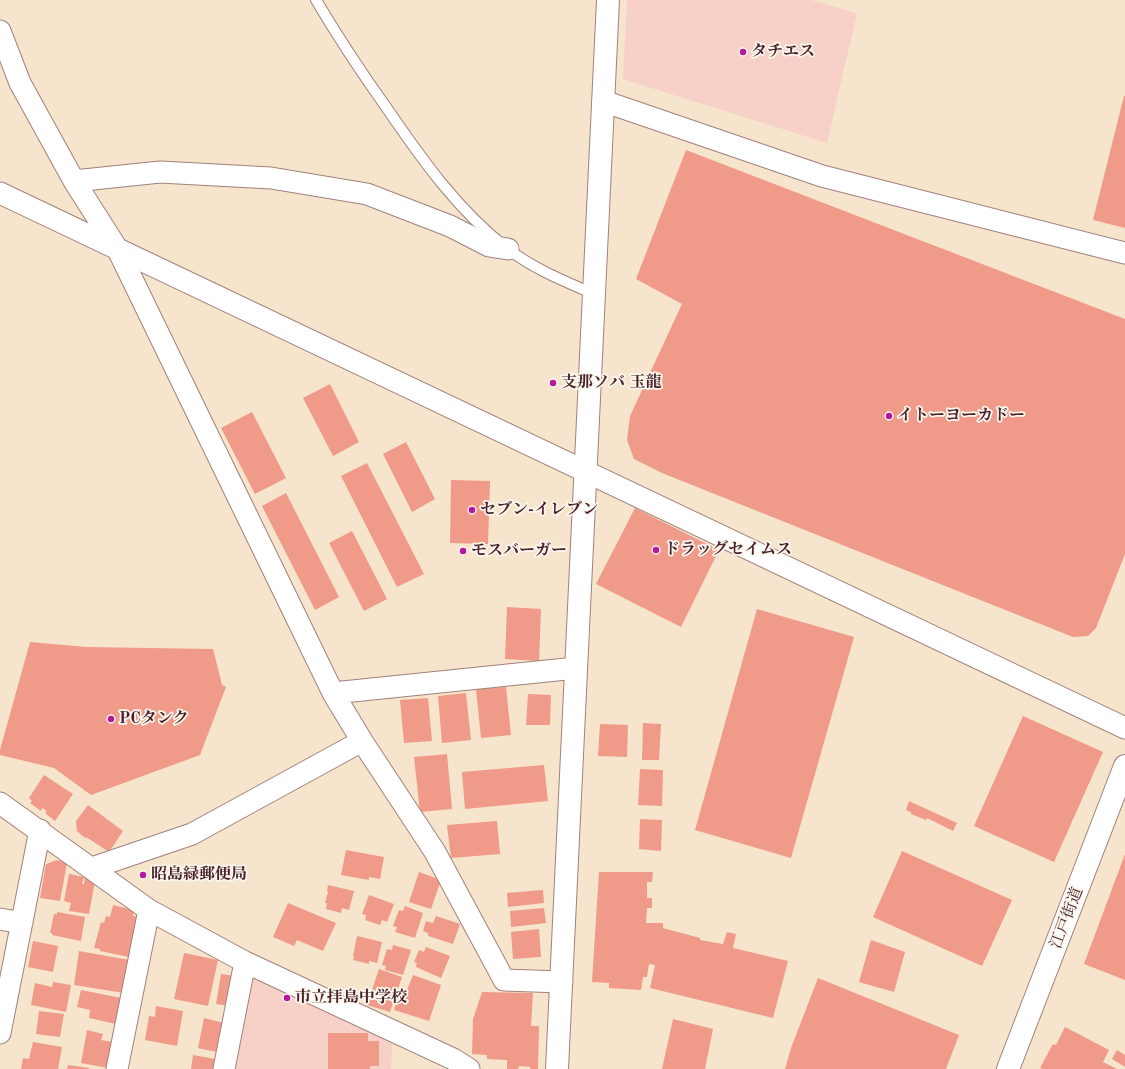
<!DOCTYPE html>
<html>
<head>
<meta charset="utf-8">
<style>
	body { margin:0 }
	canvas { display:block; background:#f6e4cc }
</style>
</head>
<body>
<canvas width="1125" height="1069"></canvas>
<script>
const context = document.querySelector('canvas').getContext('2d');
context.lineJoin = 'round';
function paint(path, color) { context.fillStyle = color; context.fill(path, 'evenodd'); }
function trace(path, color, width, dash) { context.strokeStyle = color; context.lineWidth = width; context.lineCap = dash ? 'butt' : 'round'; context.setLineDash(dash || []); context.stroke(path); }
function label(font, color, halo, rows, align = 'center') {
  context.font = font + ' "Old Standard TT","Noto Serif JP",serif'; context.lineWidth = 3.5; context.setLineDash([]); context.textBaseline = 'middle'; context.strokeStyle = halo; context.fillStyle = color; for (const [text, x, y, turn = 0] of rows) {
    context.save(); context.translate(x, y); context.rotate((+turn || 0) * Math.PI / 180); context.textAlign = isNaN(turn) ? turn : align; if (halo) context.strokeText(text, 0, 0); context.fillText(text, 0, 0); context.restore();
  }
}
paint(new Path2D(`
	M627 0H811L857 13 827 143 623 79Z
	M255 966 393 1029 391 1069H236Z`), '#f7d1c7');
paint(new Path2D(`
	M1124 96H1125V228L1093 220Z
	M686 150 1125 319V554L1096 628 1088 636 1073 637 662 473 634 459 627 440 630 416 682 304 636 279Z
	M330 384 359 442 333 456 303 398Z
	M252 412 286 478 255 494 221 428Z
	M406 442 435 499 412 512 383 454Z
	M367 463 424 574 397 587 341 476Z
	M451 480 490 481 488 544 450 543Z
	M286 493 339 597 315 610 262 506Z
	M635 508 719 550 681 627 596 584Z
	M352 531 387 599 364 611 329 543Z
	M507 607 541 609 539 661 505 659Z
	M757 609 854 637 791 858 695 830Z
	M30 642 86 647 213 649 222 685 226 687 200 755 91 795 54 768 0 755V750Z
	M506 687 511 735 481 738 476 689Z
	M466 693 471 740 442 743 438 696Z
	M528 694 551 695 550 725H526Z
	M428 698 432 741 404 743 400 700Z
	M1023 716 1103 752 1054 862 974 826Z
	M643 723 661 724 659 760H642Z
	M600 724 628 725 627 757 598 756Z
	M447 754 452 809 420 812 414 757Z
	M544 765 548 801 465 809 462 772Z
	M640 769 663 770 662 806 638 805Z
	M44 775 73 794 55 821 45 813 47 811 42 808 41 811 30 803 32 801 29 798Z
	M909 801 957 823 953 831 927 818 926 820 911 814V812L906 810Z
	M88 805 123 831 109 852 86 837 85 838 77 831 76 821Z
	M640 819 662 820 661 851 639 849Z
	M497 821 500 854 451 858 447 825Z
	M346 850 384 857 380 879 369 877V880L341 875Z
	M902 851 1012 900 982 966 873 917Z
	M1125 854V980L1084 964Z
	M57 860 67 863 60 901 40 898 46 864Z
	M419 872 441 880 431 909 409 902Z
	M599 872H653L652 882H647V898H652V908H647L646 923H663V928L700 938V940L723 944 727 932 736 934 733 948 788 961 773 1018 650 988 655 965 649 964 647 977H643L641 990 609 988V983L592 982Z
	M69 874 84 877 82 884H84L85 877 95 881 89 914 69 911 71 903 64 901Z
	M328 885 354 891 349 910 342 908 341 913 326 909 327 903H325L328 892 327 891Z
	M543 890 544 903 508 907 507 893Z
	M369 895 394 904 387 922 382 920 380 925 365 920 366 915 362 914Z
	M288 903 336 923 323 951 297 940 294 946 273 937Z
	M113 905 134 910 133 916 138 917 129 957 100 951V949L94 948 101 922 104 923 106 916 110 917Z
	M405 906 423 913 415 938 395 932 397 927 393 926 399 910 403 911Z
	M544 908 546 923 511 927 510 911Z
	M57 912 85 917 81 941 52 935V933H50L54 914H57Z
	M436 916 460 924 453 944 428 936V933L423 931 426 921 433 923Z
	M539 929 541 957 513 959 511 932Z
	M357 936 382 942 377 963 369 961V964L353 960 354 956H353Z
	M871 940 905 952 894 992 859 982Z
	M33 941 58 946 53 972 28 967Z
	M393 945 411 950 403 975 385 970 386 966 382 965 387 949 392 950Z
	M426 947 450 956 441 978 416 967 417 963 414 962 419 950 424 952Z
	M79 951 129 960 124 993 74 985Z
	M184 953 218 960 208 1006 174 999Z
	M379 969 402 977 390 1012 367 1005Z
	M221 974 235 976 231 1006 216 1004Z
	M413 975 441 985 429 1021 394 1010 402 988 407 990Z
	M818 978 959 1035 946 1069H785L791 1048Z
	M53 982 71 985 66 1012 31 1005 35 983 52 987Z
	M81 990 121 998 116 1024 89 1018 90 1010 77 1007Z
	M482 992 533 993 531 1026H539L538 1069H530V1067L519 1066 518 1069H507V1060L487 1059V1055L472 1054 473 1019Z
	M156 1006 183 1011 177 1046 145 1040 149 1016 155 1017Z
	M39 1011 64 1014 60 1037 36 1034Z
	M204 1018 228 1024 221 1053 198 1048Z
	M673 1019 713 1029 705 1069H662Z
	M1065 1027 1109 1050 1103 1062 1117 1069H1043L1040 1068 1053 1044 1056 1045Z
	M87 1030 103 1034 101 1040 113 1042 108 1068 81 1063Z
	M328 1033H368V1041H379V1066H370V1069H328Z
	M33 1042 62 1047 58 1069H21L23 1058 29 1059Z
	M1117 1050 1125 1055V1067L1112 1059Z
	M193 1055 215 1059 214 1062 220 1063 219 1069H191Z
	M68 1065 89 1068V1069H67Z`), '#f09a89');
const lane = new Path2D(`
	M316 0C338 37 361 72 386 107 421 158 458 211 508 249 534 269 564 281 594 294`);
const street = new Path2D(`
	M0 31 20 83 74 181 118 250 333 693 362 741 435 852 504 980 562 982
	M603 101 822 176 1125 253
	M74 181 160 172 271 178 367 194 450 226 489 246 508 249
	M0 193 1125 728
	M333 693 576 668
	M0 803 149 910 245 962 453 1059 469 1069
	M92 868 192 834 362 741
	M0 919 22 923
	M0 1033 40 830
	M117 1069 149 910
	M224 1069 245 962`);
const secondary = new Path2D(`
	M557 1069 608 0
	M1008 1069 1125 766`);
trace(lane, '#a0827c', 12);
trace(street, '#a0827c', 23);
trace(secondary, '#a0827c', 24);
trace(lane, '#fff', 10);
trace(street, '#fff', 21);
trace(secondary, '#fff', 22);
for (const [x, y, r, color] of [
	[743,52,4,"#b5179e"],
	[553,383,4,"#b5179e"],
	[889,416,4,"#b5179e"],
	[472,510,4,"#b5179e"],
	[656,550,4,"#b5179e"],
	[463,551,4,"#b5179e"],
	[111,719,4,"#b5179e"],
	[143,875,4,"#b5179e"],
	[287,998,4,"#b5179e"]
]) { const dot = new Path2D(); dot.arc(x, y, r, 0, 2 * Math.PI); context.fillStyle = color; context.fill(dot); trace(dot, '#fbf7ec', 1.5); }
label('bold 16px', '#4a1f2b', '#fbf7ec', [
	["タチエス",751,52],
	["支那ソバ 玉龍",561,383],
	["イトーヨーカドー",897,416],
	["セブン-イレブン",480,510],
	["ドラッグセイムス",664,550],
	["モスバーガー",471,551],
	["PCタンク",119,719],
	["昭島緑郵便局",151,875],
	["市立拝島中学校",295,998]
], 'left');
label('16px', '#4a1f2b', '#fbf7ec', [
	["江戸街道",1067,918,-69]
]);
</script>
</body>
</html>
